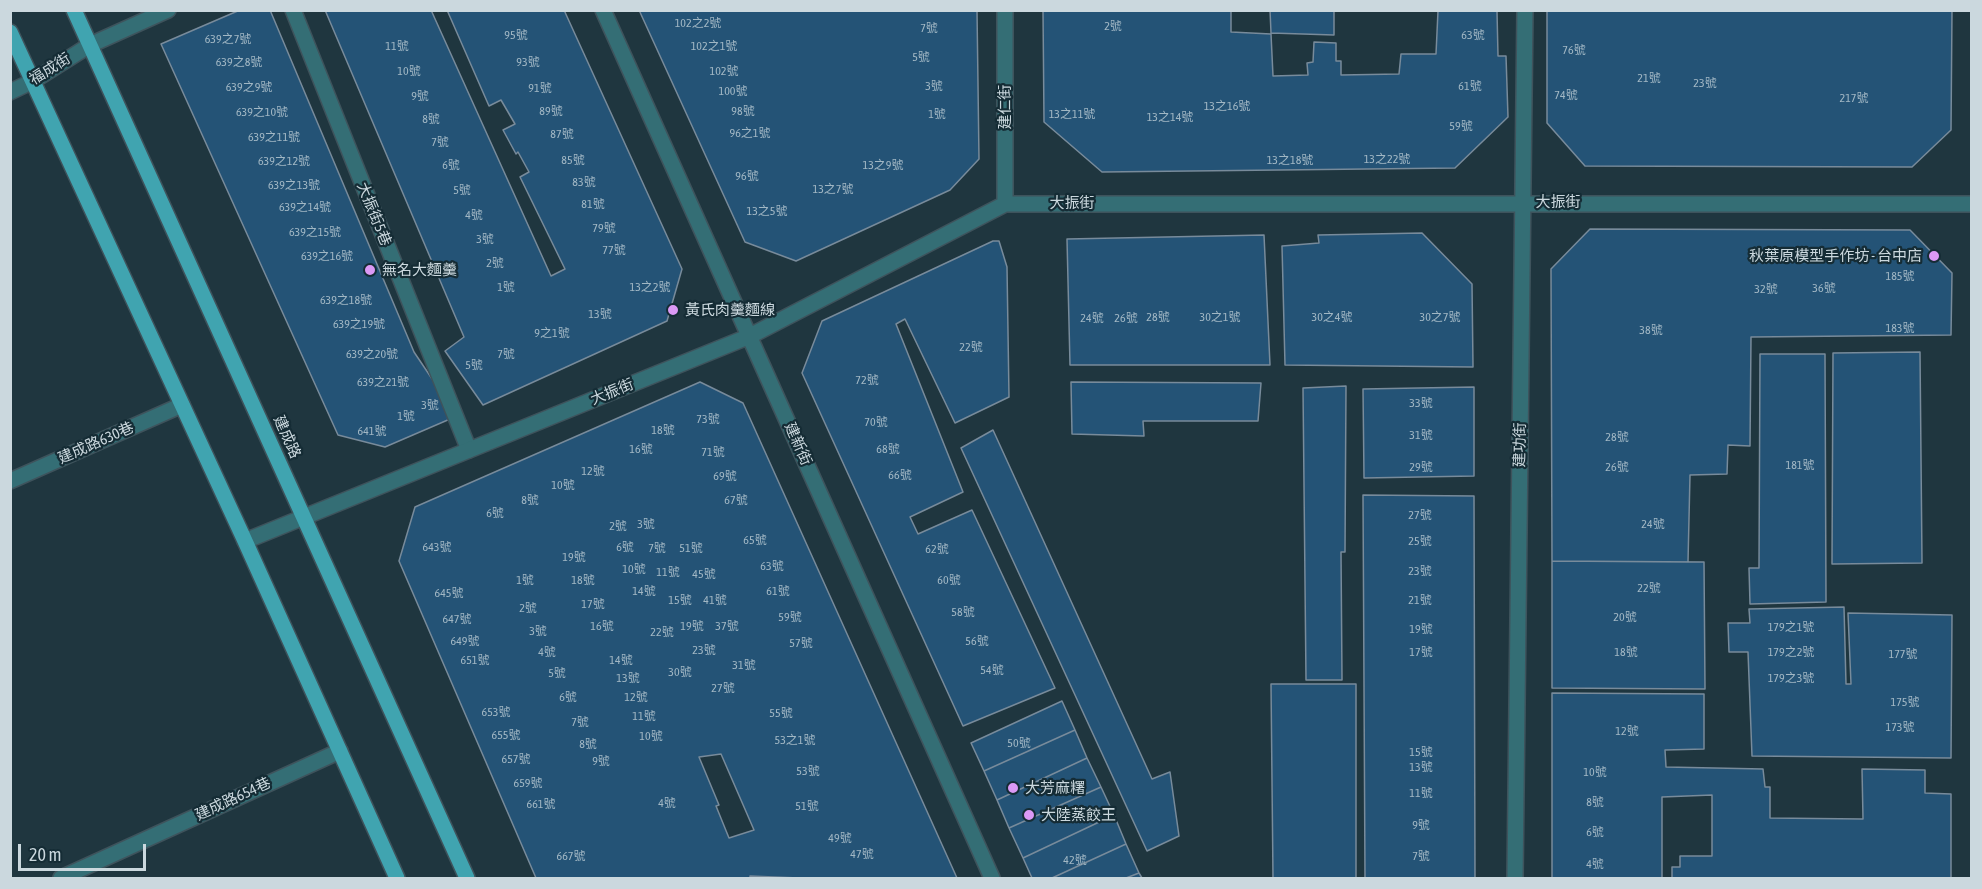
<!DOCTYPE html>
<html>
<head>
<meta charset="utf-8">
<style>
	body { margin:0 }
	#map { position:relative; width:1982px; height:889px; overflow:hidden; background:#1f363f; font-family:"Asap Condensed",sans-serif }
	canvas { display:block }
	.frame { position:absolute; inset:0; border:12px solid #cbd8de; pointer-events:none }
	.scale { position:absolute; left:18px; top:844px; width:128px; height:27px; box-sizing:border-box; border:3px solid #cbd8de; border-top:0; padding-left:8px; font-size:18px; line-height:21px; white-space:nowrap; color:#cbd8de; -webkit-text-stroke:4px #152c35; paint-order:stroke }
</style>
</head>
<body>
<div id="map">
<canvas width="1982" height="889"></canvas>
<div class="frame"></div>
<div class="scale">20 m</div>
</div>
<script>
const context = document.querySelector('canvas').getContext('2d');
context.lineJoin = 'round';
function paint(path, color) { context.fillStyle = color; context.fill(path, 'evenodd'); }
function trace(path, color, width, dash) { context.strokeStyle = color; context.lineWidth = width; context.lineCap = dash ? 'butt' : 'round'; context.setLineDash(dash || []); context.stroke(path); }
function label(font, color, halo, rows, align = 'center') {
  context.font = font + ' "Asap Condensed","Noto Sans TC",sans-serif'; context.lineWidth = 4.5; context.setLineDash([]); context.textBaseline = 'middle'; context.strokeStyle = halo; context.fillStyle = color; for (const [text, x, y, turn = 0] of rows) {
    context.save(); context.translate(x, y); context.rotate((+turn || 0) * Math.PI / 180); context.textAlign = isNaN(turn) ? turn : align; if (halo) context.strokeText(text, 0, 0); context.fillText(text, 0, 0); context.restore();
  }
}
const building = new Path2D(`
	M240 10H270L414 352 457 416 385 447 338 435 161 44Z
	M325 10H431L551 276 565 269 520 177 529 172 518 152 516 154 503 130 515 124 501 100 489 106 447 10H564L682 269 667 321 483 405 445 351 464 337Z
	M639 10H977L979 159 950 190 796 261 745 242Z
	M1043 10H1231V32L1271 34 1273 76 1308 75 1307 63 1313 62 1314 42 1336 43V61H1341V75L1399 74 1401 54H1436L1438 11H1497L1498 56H1506L1508 117 1455 168 1102 172 1044 122Z
	M1270 10H1334V35L1271 33Z
	M1547 10H1952L1951 130 1912 167 1585 166 1547 123Z
	M1590 229 1910 230 1952 273 1951 335 1751 337 1750 446 1728 445 1727 474 1690 475 1688 562 1552 561 1551 269Z
	M1422 233 1472 284 1473 367 1285 365 1282 246 1319 243 1318 235Z
	M1264 235 1270 365H1070L1067 239Z
	M993 241H999L1007 267 1009 397 955 423 905 319 896 324 963 492 910 517 918 534 972 510 1055 688 963 726 802 373 822 321Z
	M1920 352 1922 563 1832 564 1833 353Z
	M1760 354H1825L1826 602 1750 604 1749 568H1759Z
	M700 382 743 403 957 878H799L750 876V878H536L399 561 415 507ZM721 754 754 830 729 838 716 806 719 805 699 757Z
	M1071 382 1261 383 1258 421H1143L1144 436 1072 434Z
	M1346 386 1345 552H1341L1342 680H1306L1303 388Z
	M1474 387V476L1364 478 1363 389Z
	M993 430 1152 779 1170 772 1179 836 1147 851 961 448Z
	M1363 495 1474 496 1475 878H1365Z
	M1552 561 1704 562 1705 689 1552 688Z
	M1844 607 1846 684H1851L1848 613 1952 615 1951 758 1752 756 1748 652H1729L1728 623H1750L1749 609Z
	M1271 684H1356V878H1273Z
	M1552 693 1704 694V749L1665 750 1666 767 1763 769 1765 787H1770V818L1863 819 1862 769 1925 770V793L1951 794V878H1672V867H1680V856H1712V795L1662 797V878H1552Z
	M1062 701 1075 730 984 771 971 743Z
	M1075 730 1087 758 997 800 984 771Z
	M1087 758 1101 787 1009 828 997 800Z
	M1101 787 1114 815 1023 858 1009 828Z
	M1114 815 1126 844 1052 878H1032L1023 858Z
	M1126 844 1139 873 1126 878H1052Z
	M1139 873 1142 878H1126Z`);
paint(building, '#245376');
trace(building, '#788b9b', 1.5);
const service = new Path2D(`
	M293 10 469 450
	M90 45 168 10
	M10 481 182 405
	M61 878 340 751`);
const minor = new Path2D(`
	M603 10 992 878
	M1005 10V204
	M10 92 33 81 90 45
	M245 541 750 336 1005 204H1972
	M1515 878 1525 10`);
const primary = new Path2D(`
	M74 10 467 878
	M10 32 245 541 397 878`);
trace(service, '#3e535c', 18);
trace(minor, '#3e535c', 18);
trace(primary, '#3e535c', 18);
trace(service, '#346e75', 15);
trace(minor, '#346e75', 15);
trace(primary, '#40a4b0', 15);
for (const [x, y, r, color] of [
	[1934,256,6,"#db99f5"],
	[370,270,6,"#db99f5"],
	[673,310,6,"#db99f5"],
	[1013,788,6,"#db99f5"],
	[1029,815,6,"#db99f5"]
]) { const dot = new Path2D(); dot.arc(x, y, r, 0, 2 * Math.PI); context.fillStyle = color; context.fill(dot); trace(dot, '#152c35', 2); }
label('12px', '#a1b7c4', null, [
	["102之2號",698,23],
	["2號",1113,26],
	["7號",929,28],
	["95號",516,35],
	["63號",1473,35],
	["639之7號",228,39],
	["11號",397,46],
	["102之1號",714,46],
	["76號",1574,50],
	["5號",921,57],
	["639之8號",239,62],
	["93號",528,62],
	["10號",409,71],
	["102號",724,71],
	["21號",1649,78],
	["23號",1705,83],
	["3號",934,86],
	["61號",1470,86],
	["639之9號",249,87],
	["91號",540,88],
	["100號",733,91],
	["74號",1566,95],
	["9號",420,96],
	["217號",1854,98],
	["13之16號",1227,106],
	["89號",551,111],
	["98號",743,111],
	["639之10號",262,112],
	["1號",937,114],
	["13之11號",1072,114],
	["13之14號",1170,117],
	["8號",431,119],
	["59號",1461,126],
	["96之1號",750,133],
	["87號",562,134],
	["639之11號",274,137],
	["7號",440,142],
	["13之22號",1387,159],
	["85號",573,160],
	["13之18號",1290,160],
	["639之12號",284,161],
	["6號",451,165],
	["13之9號",883,165],
	["96號",747,176],
	["83號",584,182],
	["639之13號",294,185],
	["13之7號",833,189],
	["5號",462,190],
	["81號",593,204],
	["639之14號",305,207],
	["13之5號",767,211],
	["4號",474,215],
	["79號",604,228],
	["639之15號",315,232],
	["3號",485,239],
	["77號",614,250],
	["639之16號",327,256],
	["2號",495,263],
	["185號",1900,276],
	["1號",506,287],
	["13之2號",650,287],
	["36號",1824,288],
	["32號",1766,289],
	["639之18號",346,300],
	["13號",600,314],
	["28號",1158,317],
	["30之1號",1220,317],
	["30之4號",1332,317],
	["30之7號",1440,317],
	["24號",1092,318],
	["26號",1126,318],
	["639之19號",359,324],
	["183號",1900,328],
	["38號",1651,330],
	["9之1號",552,333],
	["22號",971,347],
	["639之20號",372,354],
	["7號",506,354],
	["5號",474,365],
	["72號",867,380],
	["639之21號",383,382],
	["33號",1421,403],
	["3號",430,405],
	["1號",406,416],
	["73號",708,419],
	["70號",876,422],
	["18號",663,430],
	["641號",372,431],
	["31號",1421,435],
	["28號",1617,437],
	["16號",641,449],
	["68號",888,449],
	["71號",713,452],
	["181號",1800,465],
	["29號",1421,467],
	["26號",1617,467],
	["12號",593,471],
	["66號",900,475],
	["69號",725,476],
	["10號",563,485],
	["8號",530,500],
	["67號",736,500],
	["6號",495,513],
	["27號",1420,515],
	["3號",646,524],
	["24號",1653,524],
	["2號",618,526],
	["65號",755,540],
	["25號",1420,541],
	["643號",437,547],
	["6號",625,547],
	["7號",657,548],
	["51號",691,548],
	["62號",937,549],
	["19號",574,557],
	["63號",772,566],
	["10號",634,569],
	["23號",1420,571],
	["11號",668,572],
	["45號",704,574],
	["1號",525,580],
	["18號",583,580],
	["60號",949,580],
	["22號",1649,588],
	["14號",644,591],
	["61號",778,591],
	["645號",449,593],
	["15號",680,600],
	["41號",715,600],
	["21號",1420,600],
	["17號",593,604],
	["2號",528,608],
	["58號",963,612],
	["59號",790,617],
	["20號",1625,617],
	["647號",457,619],
	["16號",602,626],
	["19號",692,626],
	["37號",727,626],
	["179之1號",1791,627],
	["19號",1421,629],
	["3號",538,631],
	["22號",662,632],
	["649號",465,641],
	["56號",977,641],
	["57號",801,643],
	["23號",704,650],
	["4號",547,652],
	["17號",1421,652],
	["18號",1626,652],
	["179之2號",1791,652],
	["177號",1903,654],
	["651號",475,660],
	["14號",621,660],
	["31號",744,665],
	["54號",992,670],
	["30號",680,672],
	["5號",557,673],
	["13號",628,678],
	["179之3號",1791,678],
	["27號",723,688],
	["6號",568,697],
	["12號",636,697],
	["175號",1905,702],
	["653號",496,712],
	["55號",781,713],
	["11號",644,716],
	["7號",580,722],
	["173號",1900,727],
	["12號",1627,731],
	["655號",506,735],
	["10號",651,736],
	["53之1號",795,740],
	["50號",1019,743],
	["8號",588,744],
	["15號",1421,752],
	["657號",516,759],
	["9號",601,761],
	["13號",1421,767],
	["53號",808,771],
	["10號",1595,772],
	["659號",528,783],
	["11號",1421,793],
	["8號",1595,802],
	["4號",667,803],
	["661號",541,804],
	["51號",807,806],
	["9號",1421,825],
	["6號",1595,832],
	["49號",840,838],
	["47號",862,854],
	["667號",571,856],
	["7號",1421,856],
	["42號",1075,860],
	["4號",1595,864]
]);
label('15px', '#cbd8de', '#152c35', [
	["福成街",50,69,-32],
	["建仁街",1005,107,-90],
	["大振街",1558,202],
	["大振街",1072,203],
	["大振街5巷",374,214,68],
	["大振街",612,392,-22],
	["建成路",287,437,66],
	["建成路630巷",96,443,-24],
	["建新街",798,444,66],
	["建功街",1520,445,-89],
	["建成路654巷",233,799,-25]
]);
label('15px', '#cbd8de', '#152c35', [
	["秋葉原模型手作坊 - 台中店",1922,256,"right"],
	["無名大麵羹",382,270],
	["黃氏肉羹麵線",685,310],
	["大芳麻糬",1025,788],
	["大陸蒸餃王",1041,815]
], 'left');
</script>
</body>
</html>
